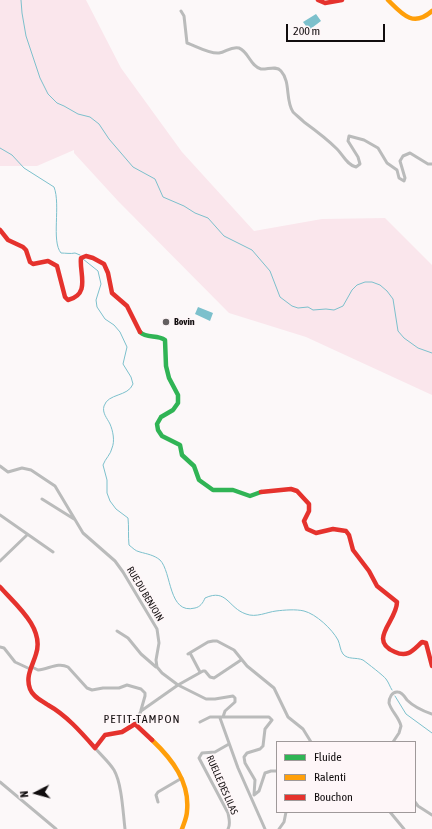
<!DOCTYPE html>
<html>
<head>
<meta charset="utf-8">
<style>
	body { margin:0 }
	#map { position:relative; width:432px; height:829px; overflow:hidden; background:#fcf8f9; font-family:"Asap Condensed",sans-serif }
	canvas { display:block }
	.legend { position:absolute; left:276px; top:741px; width:140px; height:72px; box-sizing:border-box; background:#fef6f8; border:1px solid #9f999a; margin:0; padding:5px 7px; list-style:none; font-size:12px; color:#110d0e }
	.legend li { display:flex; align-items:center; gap:8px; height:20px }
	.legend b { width:20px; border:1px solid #9f999a }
	.north { position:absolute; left:16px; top:773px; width:40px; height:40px; -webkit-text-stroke:3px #fef6f8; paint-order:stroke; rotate:264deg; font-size:11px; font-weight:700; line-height:16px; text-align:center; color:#110d0e }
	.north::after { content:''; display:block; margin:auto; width:14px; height:18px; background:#110d0e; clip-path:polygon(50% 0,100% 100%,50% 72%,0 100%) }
	.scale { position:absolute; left:286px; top:24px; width:99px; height:18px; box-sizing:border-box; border:2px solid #110d0e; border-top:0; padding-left:5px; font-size:12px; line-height:14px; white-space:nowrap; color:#110d0e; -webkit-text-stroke:3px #fef6f8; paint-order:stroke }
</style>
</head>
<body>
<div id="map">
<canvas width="432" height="829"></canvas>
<ul class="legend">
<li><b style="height:5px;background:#30b455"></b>Fluide</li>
<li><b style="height:5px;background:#ff9f0a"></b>Ralenti</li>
<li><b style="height:5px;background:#e5322d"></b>Bouchon</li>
</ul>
<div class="north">N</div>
<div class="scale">200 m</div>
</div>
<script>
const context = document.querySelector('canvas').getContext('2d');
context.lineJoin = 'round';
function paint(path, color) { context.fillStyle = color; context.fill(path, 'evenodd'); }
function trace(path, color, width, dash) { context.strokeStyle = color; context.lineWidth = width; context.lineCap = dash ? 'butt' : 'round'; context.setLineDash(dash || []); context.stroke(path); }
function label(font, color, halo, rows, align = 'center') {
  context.font = font + ' "Asap Condensed",sans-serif'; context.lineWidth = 3; context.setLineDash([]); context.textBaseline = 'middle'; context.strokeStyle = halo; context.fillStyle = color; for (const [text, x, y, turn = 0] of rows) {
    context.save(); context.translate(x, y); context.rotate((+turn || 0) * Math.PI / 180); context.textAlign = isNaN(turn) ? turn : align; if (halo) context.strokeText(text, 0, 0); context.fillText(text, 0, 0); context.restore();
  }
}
paint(new Path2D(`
	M0 0H86L121 68 182 152 254 231 322 219 385 218 432 265V395L306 337 229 313 118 201 74 153V150L37 166H0Z`), '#fae6ec');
paint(new Path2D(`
	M316 14 321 21 309 30 303 22Z
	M198 307 213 313 210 321 195 314Z`), '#7cc0cc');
trace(new Path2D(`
	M21 0 22 13 26 36 40 78 48 94 57 103 64 106 78 114 90 117 99 124 109 139 133 167 155 179 163 197 184 206 195 213 208 218 224 236 252 250 270 271 280 297 292 306 298 308 308 307 313 310 326 309 334 310 343 306 352 290 357 285 365 282H372L380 285 387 291 393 299 398 331 404 338 418 348 432 353
	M0 148 12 155 24 168 54 187C61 205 51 241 61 253 65 253 71 254 75 253L80 255
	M83 259 98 271 101 284 96 300 97 307 105 319 114 325 120 332 127 347 123 364 131 377 133 384C128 397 108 393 104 406 102 413 107 418 110 424 113 431 115 441 112 448 111 454 105 459 103 465L107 480V493L110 501 116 509 128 518C129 527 128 536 129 545 133 548 135 551 140 552 147 554 154 555 160 560 172 572 168 615 195 608 200 607 203 603 205 598 227 588 228 608 246 614 256 618 267 612 276 611 284 610 296 609 304 611 316 614 332 629 338 640 340 644 340 650 343 654 348 660 356 657 363 660 367 663 384 676 386 679 389 683 390 687 392 690
	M395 696 406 714 432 733`), '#7cc0cc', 1);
trace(new Path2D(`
	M181 11 184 16 187 43C196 46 209 54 219 53 226 52 231 46 239 48 249 52 250 66 261 69 267 70 276 65 281 71 291 82 285 100 293 112 296 115 301 119 304 122 315 130 327 139 337 149 343 155 347 165 356 167L360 164 358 157 348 141 349 136 364 140 378 148 387 163 397 170 399 178 404 181 405 178 400 161 403 156 410 153 428 164H432
	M0 466 8 472 22 468 31 470 55 486 83 533 115 561 123 572 157 629 159 643 156 660 157 667 162 673 178 685 203 671H205L210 677 214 678 241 660
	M42 499 74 519
	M0 515 53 552
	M0 561 27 535
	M117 631 128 638 141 654 156 667
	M0 647 4 648 15 662 30 669
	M190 653 200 672
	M188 654 208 642 213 641H217L234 650 247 666 274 688 288 717 303 729 311 742
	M32 667 38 670C49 669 58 662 68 667L87 688 92 690 103 688H119L127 685 141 689 145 693V696L141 710
	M220 718 238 768 265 829
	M200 722 210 717H222
	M135 724 141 711 178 685 206 699H215L233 696 235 698V702L225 711 223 717H269L272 720 265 729 263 746 260 749 247 753 244 757 245 763 255 780 254 795 259 791 265 773 271 771H277
	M393 742 399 733 401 726C399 717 391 711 389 703 389 698 392 691 398 692 402 692 405 697 407 700 414 707 423 711 432 714
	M95 748C101 755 109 762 114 770 122 784 123 813 125 829
	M0 782 56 829
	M158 802 156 795 158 792 182 778
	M415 802 418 806 432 815
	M390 812 404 829
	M228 829C231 824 229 819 228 813L199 758 202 753 215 752 229 744
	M279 829 284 822 286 812`), '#babbbb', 3);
trace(new Path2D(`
	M140 332C147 339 157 334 165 340L166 366 169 378 178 395V403L173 410 161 417 157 424 158 430 162 436 180 445 182 455 194 466 199 480 213 490H233L250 496 261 492`), '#30b455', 4.5);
trace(new Path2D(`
	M388 0C402 14 413 28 432 11
	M152 740C172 759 190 782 187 811 187 817 184 823 182 829`), '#ff9f0a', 4.5);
trace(new Path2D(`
	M318 0 325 3 342 0
	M0 230 8 240 23 247 26 250 30 262 33 264 48 261 57 266 65 297 68 300C91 294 79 273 81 258L86 256 93 258 104 264 108 273 112 293 127 306 140 332
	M261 492 291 489 297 491 309 504V511L304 521 307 529 316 533 333 529 346 531 349 535 353 550 369 571 377 586 397 602C397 621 367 640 395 652 408 658 413 650 422 642L426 643 432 666
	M0 587C15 604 45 628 36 654 33 665 25 676 30 689 33 697 41 700 48 705 66 715 81 732 95 748L105 735 122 732 135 724 152 740`), '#e5322d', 4.5);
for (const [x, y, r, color] of [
	[166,322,4,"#635f60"]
]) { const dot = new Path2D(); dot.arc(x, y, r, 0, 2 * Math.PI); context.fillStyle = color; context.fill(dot); trace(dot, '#fef6f8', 1.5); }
label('bold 10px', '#110d0e', '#fef6f8', [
	["Bovin",174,322]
], 'left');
label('10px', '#110d0e', '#fef6f8', [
	["RUE DU BENJOIN",145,594,59],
	["RUELLE DES LILAS",222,785,66]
]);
context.letterSpacing = '1px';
label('12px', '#110d0e', '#fef6f8', [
	["PETIT-TAMPON",142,719]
]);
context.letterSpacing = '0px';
</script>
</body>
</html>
